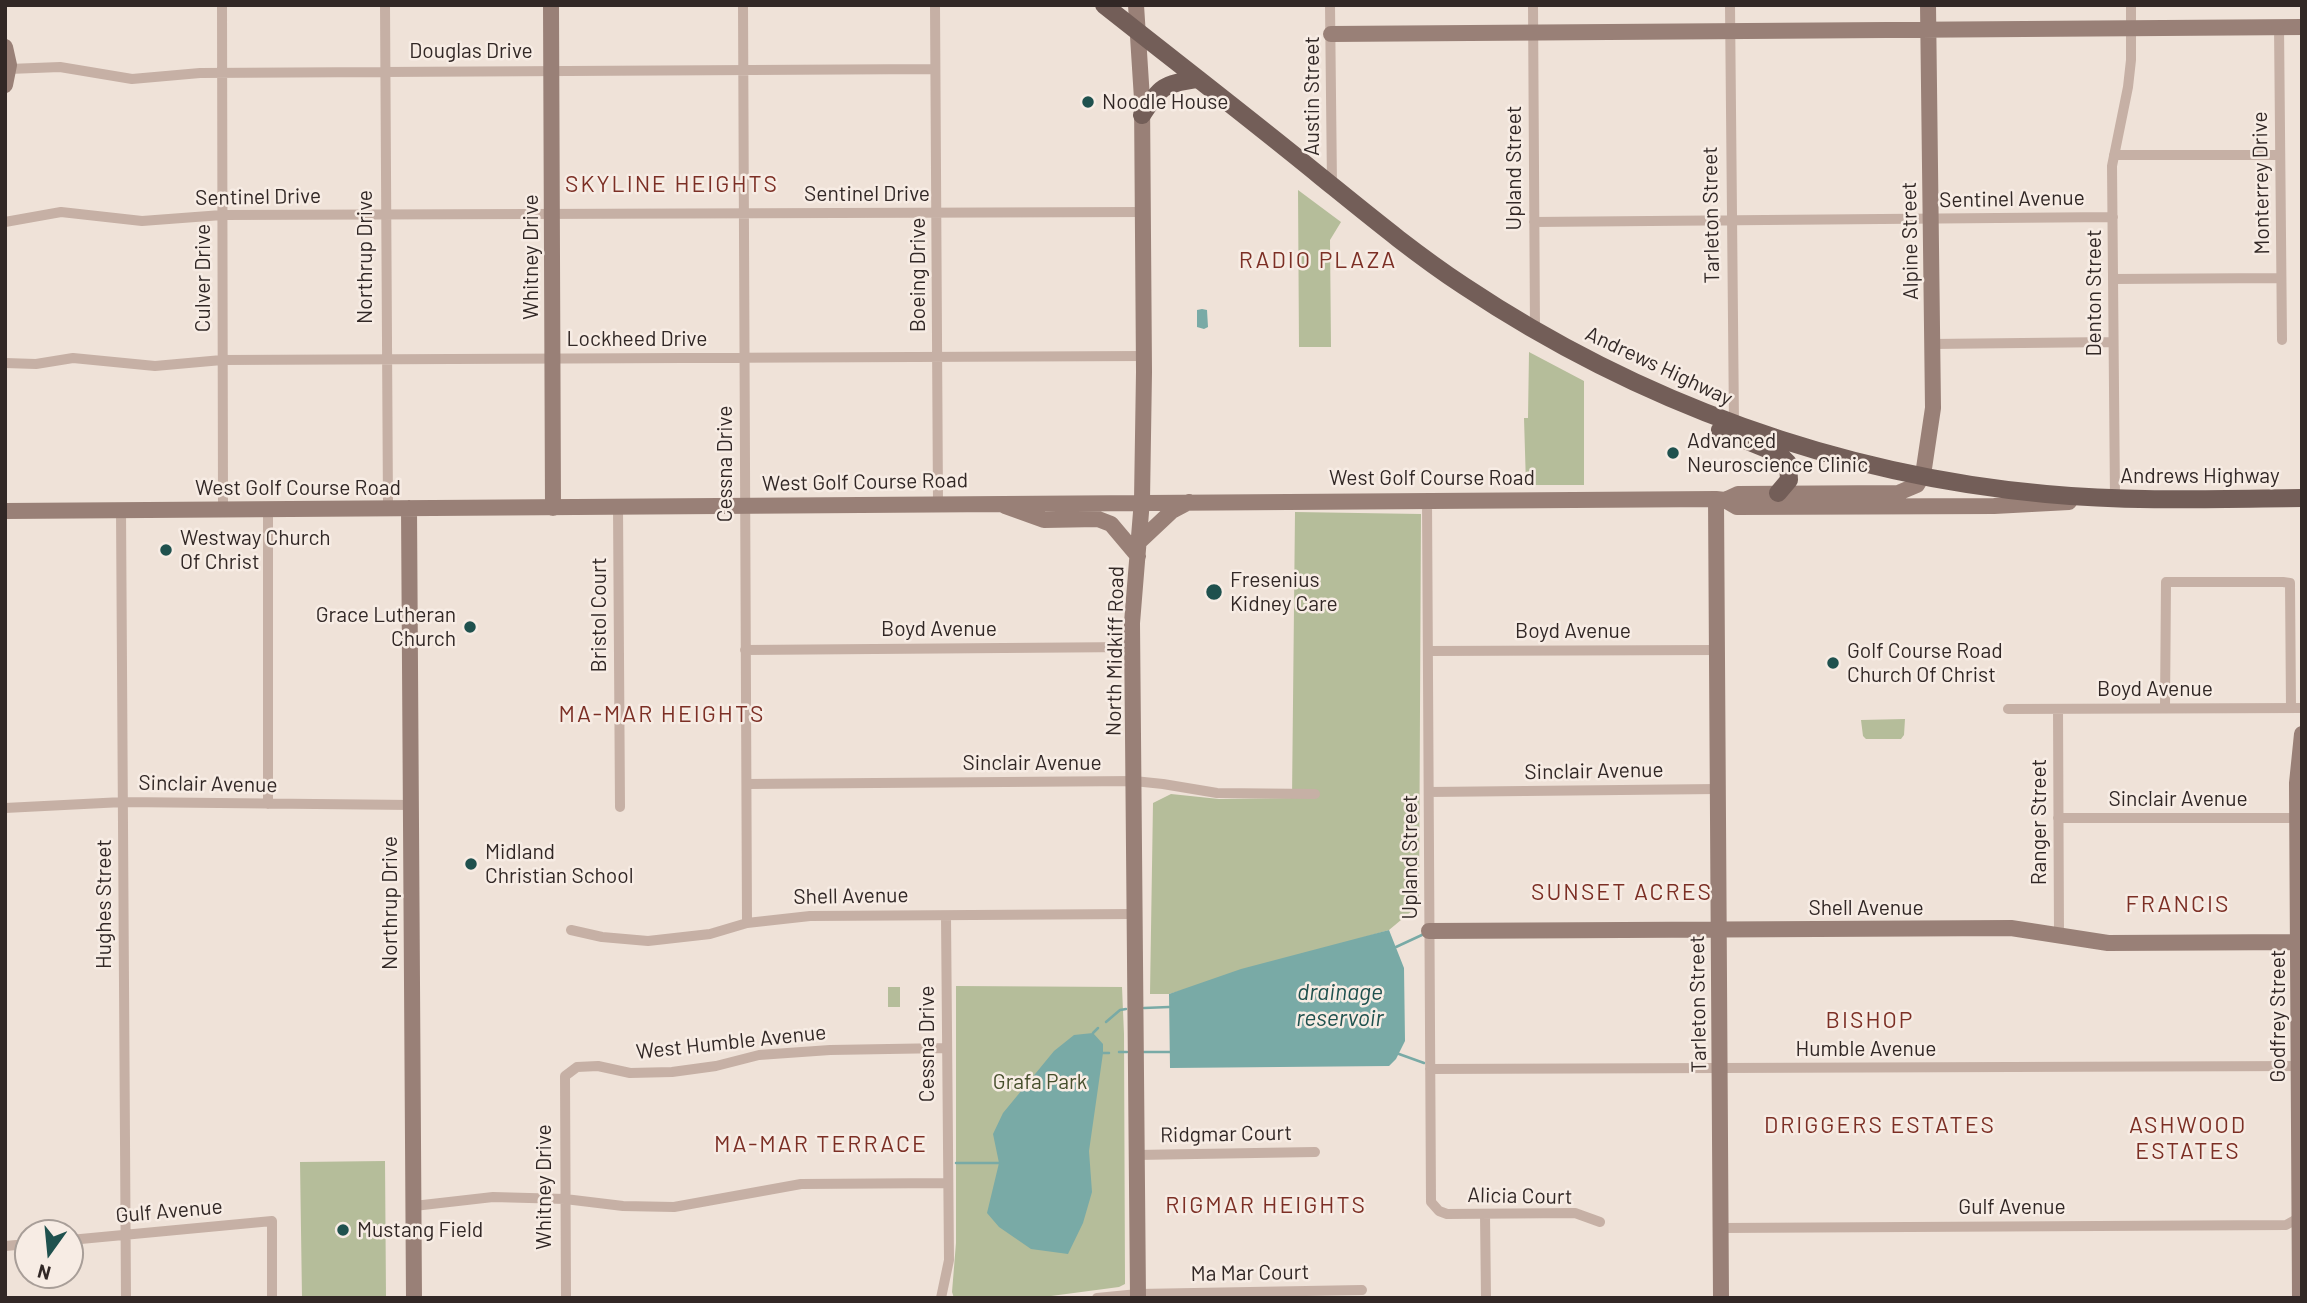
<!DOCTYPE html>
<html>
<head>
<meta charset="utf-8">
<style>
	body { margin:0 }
	#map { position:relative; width:2307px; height:1303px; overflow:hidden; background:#efe2d8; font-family:Barlow,sans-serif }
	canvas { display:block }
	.frame { position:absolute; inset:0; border:7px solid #322826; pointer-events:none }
	.north { position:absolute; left:14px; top:1219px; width:70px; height:70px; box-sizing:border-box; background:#f7ece4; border:2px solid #a89e98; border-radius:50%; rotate:195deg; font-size:19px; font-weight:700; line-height:28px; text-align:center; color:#322826 }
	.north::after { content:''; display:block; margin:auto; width:24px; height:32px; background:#1f514e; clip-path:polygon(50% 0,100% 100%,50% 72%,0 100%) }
</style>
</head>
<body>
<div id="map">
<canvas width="2307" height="1303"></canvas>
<div class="frame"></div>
<div class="north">N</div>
</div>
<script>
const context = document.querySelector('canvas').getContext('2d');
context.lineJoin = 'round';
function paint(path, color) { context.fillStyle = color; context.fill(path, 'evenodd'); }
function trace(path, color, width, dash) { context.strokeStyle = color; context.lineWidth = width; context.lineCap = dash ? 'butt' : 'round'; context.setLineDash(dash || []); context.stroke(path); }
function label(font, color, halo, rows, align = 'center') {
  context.font = font + ' Barlow,sans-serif'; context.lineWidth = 5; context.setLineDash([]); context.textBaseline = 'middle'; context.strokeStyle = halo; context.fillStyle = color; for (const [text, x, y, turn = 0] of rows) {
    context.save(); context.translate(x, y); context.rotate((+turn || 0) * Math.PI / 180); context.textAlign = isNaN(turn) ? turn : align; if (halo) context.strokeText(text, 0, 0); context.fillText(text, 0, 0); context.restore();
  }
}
paint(new Path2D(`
	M1298 190 1341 222 1330 240 1331 347H1299Z
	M1529 352 1584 381V485H1526L1524 418H1528Z
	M1295 512 1421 514 1419 905 1389 930 1169 994H1150L1153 803 1171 794 1219 799 1292 798Z
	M1905 719 1904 735 1901 739H1866L1863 736 1861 720Z
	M956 986 1122 987 1124 1034 1125 1284 1119 1287 1036 1298H954L952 1292 956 1243Z
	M888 987H900V1007H888Z
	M385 1161 386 1298H302L300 1162Z`), '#b5bd9a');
paint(new Path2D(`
	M1202 309 1207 310 1208 327 1204 329 1197 327V310Z
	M1389 930 1404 968 1405 1041 1396 1059 1389 1066 1170 1068 1169 994 1241 969Z
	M1093 1033 1103 1044V1053L1089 1151 1092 1192 1083 1223 1068 1254 1031 1249 999 1227 987 1213 999 1163 993 1134 1003 1113 1054 1051 1074 1035Z`), '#79aaa6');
trace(new Path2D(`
	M1396 947 1424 934
	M1144 1008 1169 1007
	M1106 1022 1120 1010 1126 1009
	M1093 1033 1098 1028
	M1119 1052H1127
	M1144 1052H1170
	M1103 1053H1109
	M1399 1054 1424 1063
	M956 1163H999`), '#79aaa6', 2.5);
trace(new Path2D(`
	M222 5 223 509
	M385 5 388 509
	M743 5 747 923
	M935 5 938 503
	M1330 5 1332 186
	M1533 5 1535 330
	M1730 5 1734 425
	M2279 26 2282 340
	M9 69 60 67 132 79 200 73 935 69
	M2114 155H2280
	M5 222 61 212 142 221 222 215 1143 212
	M1534 222 2113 217
	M2113 279 2281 278
	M1932 344 2113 342
	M5 363 36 364 73 358 155 366 222 360 1144 356
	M2115 499 2112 166 2128 87 2131 60V5
	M1427 500 1431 1202 1439 1211 1447 1214 1575 1213 1600 1222
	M618 507 620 807
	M268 509V804
	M121 510 126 1298
	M745 650 1133 647
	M1428 651 1717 650
	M2165 708 2166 582H2283L2290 583 2291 708
	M2008 709 2302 708
	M2058 709 2059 935
	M747 784 1134 781 1163 784 1217 793 1315 794
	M1429 792 1717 789
	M5 808 123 802 411 805
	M2058 818H2298
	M571 930 602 937 648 941 710 934 747 923 810 916 1134 914
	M1430 1069 2302 1066
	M1136 1155 1315 1152
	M414 1206 493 1197 565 1199 623 1206 674 1207 801 1184 948 1183
	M1485 1214 1486 1298
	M1721 1228 2286 1225 2302 1216
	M70 1240 272 1221V1298
	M5 1246 28 1244
	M566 1298 565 1076 577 1067 598 1066 630 1073 672 1072 716 1066 759 1055 830 1050 947 1048
	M941 1298 949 1260 946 916
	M1097 1298 1138 1294 1362 1290`), '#c6b0a5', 10);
trace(new Path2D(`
	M551 5 553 508
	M1136 5 1142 99 1144 372 1142 500 1132 623 1138 1298
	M1331 34 2302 27
	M5 47 9 65 5 85
	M1716 499 1721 1298
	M1725 500 1738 494 1898 493 1917 485 1923 475 1933 408 1928 5
	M1005 506 1044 520 1098 519 1111 524 1138 556
	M409 508 414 1298
	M5 511C576 506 1146 500 1716 499L1725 500 1737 507 1994 506 2069 502
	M1139 542 1172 511 1189 502
	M1429 931 2011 928 2108 943 2302 942
	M2300 1298 2297 783 2302 734`), '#998077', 16);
trace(new Path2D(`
	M1104 5C1176 62 1249 118 1320 176 1367 214 1414 253 1464 286 1638 402 1838 475 2046 494 2131 502 2217 499 2302 498
	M1142 115C1162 85 1162 85 1197 79
	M1720 430 1779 454 1788 463 1789 480 1778 493`), '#735e58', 18);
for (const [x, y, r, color] of [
	[1088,102,7,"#1f514e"],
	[1673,453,7,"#1f514e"],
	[166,550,7,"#1f514e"],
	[1214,592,9,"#1f514e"],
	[470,627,7,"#1f514e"],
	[1833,663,7,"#1f514e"],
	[471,864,7,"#1f514e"],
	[343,1230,7,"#1f514e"]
]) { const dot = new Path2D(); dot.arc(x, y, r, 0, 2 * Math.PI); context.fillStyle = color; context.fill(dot); trace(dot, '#f7ece4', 2.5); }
label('21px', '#322826', '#f7ece4', [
	["Douglas Drive",471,51],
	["Austin Street",1312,96,-90],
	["Upland Street",1514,168,-90],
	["Monterrey Drive",2261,183,-91],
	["Sentinel Drive",867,194],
	["Sentinel Drive",258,197,-1],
	["Sentinel Avenue",2012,199,-1],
	["Tarleton Street",1711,215,-91],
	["Alpine Street",1910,241,-91],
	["Northrup Drive",365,257,-90],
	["Whitney Drive",531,257,-90],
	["Boeing Drive",918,275,-90],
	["Culver Drive",203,278,-90],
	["Denton Street",2094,293,-90],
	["Lockheed Drive",637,339],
	["Andrews Highway",1659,366,25],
	["Cessna Drive",725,464,-90],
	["Andrews Highway",2200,476],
	["West Golf Course Road",1432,478],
	["West Golf Course Road",865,482,-1],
	["West Golf Course Road",298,488],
	["Bristol Court",599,615,-90],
	["Boyd Avenue",939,629],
	["Boyd Avenue",1573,631],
	["North Midkiff Road",1115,651,-89],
	["Boyd Avenue",2155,689],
	["Sinclair Avenue",1032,763],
	["Sinclair Avenue",1594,771,-1],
	["Sinclair Avenue",208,784,1],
	["Sinclair Avenue",2178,799],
	["Ranger Street",2039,822,-90],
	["Upland Street",1410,857,-90],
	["Shell Avenue",851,896,-1],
	["Northrup Drive",390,903,-90],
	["Hughes Street",104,904,-90],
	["Shell Avenue",1866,908],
	["Tarleton Street",1698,1004,-91],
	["Godfrey Street",2278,1016,-90],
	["West Humble Avenue",731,1042,-6],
	["Cessna Drive",927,1044,-90],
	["Humble Avenue",1866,1049],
	["Ridgmar Court",1226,1134,-1],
	["Whitney Drive",544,1187,-90],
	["Alicia Court",1520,1196,1],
	["Gulf Avenue",2012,1207],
	["Gulf Avenue",169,1211,-5],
	["Ma Mar Court",1250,1273,-1]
]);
label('21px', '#322826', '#f7ece4', [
	["Noodle House",1102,102],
	["Advanced",1687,441],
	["Neuroscience Clinic",1687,465],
	["Westway Church",180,538],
	["Of Christ",180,562],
	["Fresenius",1230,580],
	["Kidney Care",1230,604],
	["Grace Lutheran",456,615,"right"],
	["Church",456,639,"right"],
	["Golf Course Road",1847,651],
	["Church Of Christ",1847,675],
	["Midland",485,852],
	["Christian School",485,876],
	["Mustang Field",357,1230]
], 'left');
label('21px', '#464f2c', '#f7ece4', [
	["Grafa Park",1040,1082]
]);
context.letterSpacing = '2px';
label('23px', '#7c2f25', '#f7ece4', [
	["SKYLINE HEIGHTS",672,184],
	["RADIO PLAZA",1318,260],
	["MA-MAR HEIGHTS",662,714],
	["SUNSET ACRES",1622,892],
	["FRANCIS",2178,904],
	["BISHOP",1870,1020],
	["DRIGGERS ESTATES",1880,1125],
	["ASHWOOD",2188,1125],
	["ESTATES",2188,1151],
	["MA-MAR TERRACE",821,1144],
	["RIGMAR HEIGHTS",1266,1205]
]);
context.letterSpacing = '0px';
label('italic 23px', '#1f514e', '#f7ece4', [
	["drainage",1340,992],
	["reservoir",1340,1018]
]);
</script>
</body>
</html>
